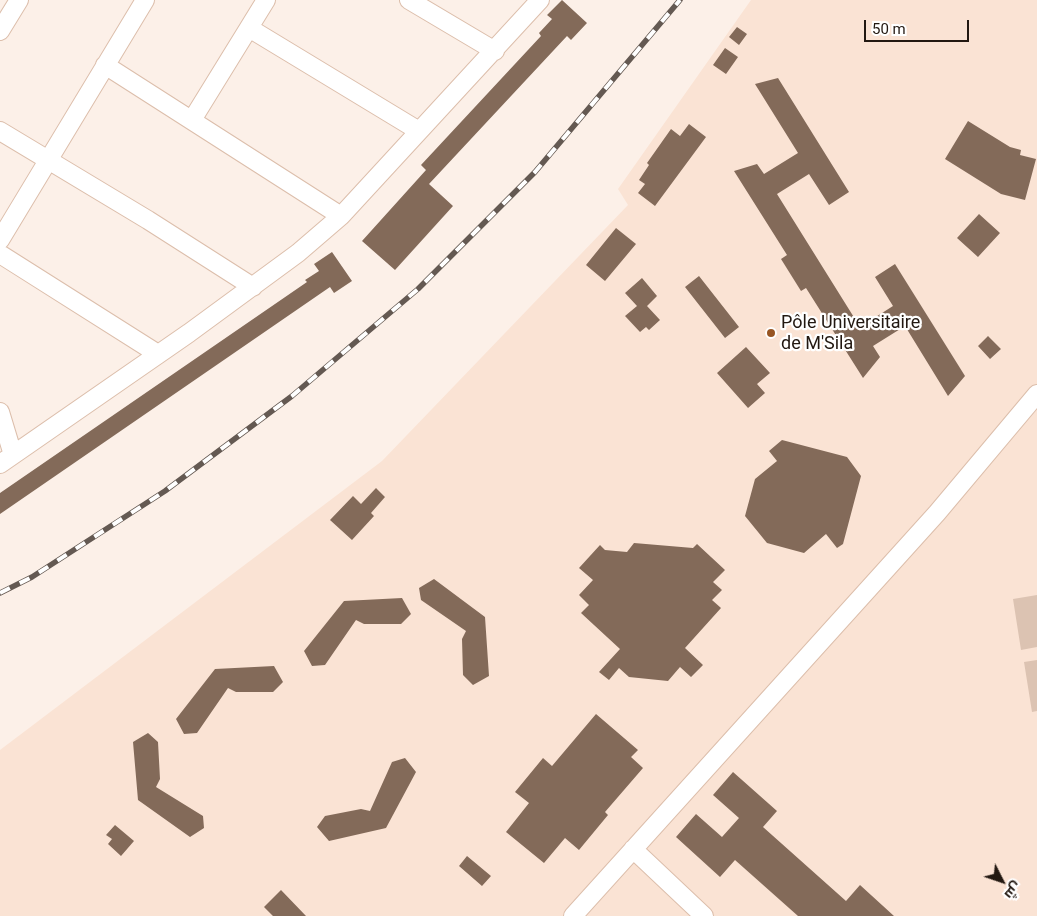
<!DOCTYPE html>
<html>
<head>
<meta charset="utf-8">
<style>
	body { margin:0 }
	#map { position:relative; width:1037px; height:916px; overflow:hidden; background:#fcf0e8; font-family:Roboto,Cairo,sans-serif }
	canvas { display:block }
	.north { position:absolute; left:977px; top:856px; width:50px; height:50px; -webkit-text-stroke:4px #fff; paint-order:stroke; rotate:131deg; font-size:14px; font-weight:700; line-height:20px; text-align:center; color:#221811 }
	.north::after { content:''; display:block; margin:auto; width:18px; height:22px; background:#221811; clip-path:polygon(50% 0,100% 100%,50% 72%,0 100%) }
	.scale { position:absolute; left:864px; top:20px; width:105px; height:22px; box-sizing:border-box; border:2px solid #221811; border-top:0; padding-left:6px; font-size:15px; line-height:18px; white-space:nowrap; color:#221811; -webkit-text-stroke:4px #fff; paint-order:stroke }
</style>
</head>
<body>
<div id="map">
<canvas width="1037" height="916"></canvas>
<div class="north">ش</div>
<div class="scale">50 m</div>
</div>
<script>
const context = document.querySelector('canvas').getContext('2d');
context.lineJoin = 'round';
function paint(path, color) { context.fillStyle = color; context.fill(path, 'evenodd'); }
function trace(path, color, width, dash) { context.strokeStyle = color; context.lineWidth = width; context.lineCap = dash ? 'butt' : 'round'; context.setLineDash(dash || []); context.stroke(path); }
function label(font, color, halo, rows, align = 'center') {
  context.font = font + ' Roboto,sans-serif'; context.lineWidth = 4.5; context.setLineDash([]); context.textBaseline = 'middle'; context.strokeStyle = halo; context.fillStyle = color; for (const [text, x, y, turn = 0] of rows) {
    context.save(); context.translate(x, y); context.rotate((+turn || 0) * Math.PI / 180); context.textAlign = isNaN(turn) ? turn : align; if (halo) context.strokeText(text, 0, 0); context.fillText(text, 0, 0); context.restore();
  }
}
paint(new Path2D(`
	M751 0H1037V916H0V750L382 461 628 205 618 189Z`), '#fae3d4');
paint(new Path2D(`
	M1037 595V647L1021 650 1013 599Z
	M1037 660V711L1032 712 1024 662Z`), '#dcc3b2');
paint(new Path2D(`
	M562 0 587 23 571 40 567 36 429 184 453 206 395 270 362 241 426 170 421 165 541 36 539 33 552 19 547 15Z
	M737 27 747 34 739 45 729 37Z
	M725 48 738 57 726 74 713 65Z
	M778 78 849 192 829 205 809 174 777 194 860 327 893 306 875 277 895 264 965 376 948 396 905 326 873 346 880 357 863 378 806 288 801 291 781 259 787 255 734 171 757 164 764 174 798 153 755 84Z
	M968 121 1010 147 1021 150 1020 155 1036 159 1025 200 1001 194 945 159Z
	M689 124 706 137 655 206 638 193 645 184 639 180 649 165 647 163 671 129 680 136Z
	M979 214 1000 233 978 257 957 238Z
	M616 228 636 244 605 281 586 265Z
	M332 252 352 281 334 293 330 287 0 514V493L307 282 305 280 319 271 314 264Z
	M699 276 739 327 725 338 685 287Z
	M642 278 657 296 647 306 660 320 649 330 646 327 640 332 625 316 637 306 625 293Z
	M988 336 1001 349 990 359 978 346Z
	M746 347 770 373 757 384 765 393 748 408 717 373Z
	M782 440 847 457 861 476 843 544 837 548 826 534 804 553 767 543 745 516 755 479 777 461 769 451Z
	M376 488 385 497 371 513 374 516 352 540 330 520 353 496 361 504Z
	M634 543 693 548 697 544 725 570 713 582 722 590 712 600 721 608 685 648 703 665 691 677 680 667 668 681 629 677 619 668 609 680 599 672 620 649 581 613 589 605 579 595 593 580 579 568 600 545 605 550 627 552Z
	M434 579 485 617 489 676 473 685 463 675 462 639 466 631 421 600 419 588Z
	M402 598 411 614 401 624H364L356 620 325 665 312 666 304 651 344 601Z
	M274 666 283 682 273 692H236L228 688 197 733 184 734 176 719 215 669Z
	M596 714 638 750 631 757 643 768 605 812 608 815 579 850 565 838 544 863 506 832 529 803 515 792 543 758 552 766Z
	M148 733 158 742 160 779 156 787 203 816 204 828 190 837 138 800 133 742Z
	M405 758 416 772 386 828 329 841 317 827 325 816 361 809 370 811 392 762Z
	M733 772 777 811 763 827 846 901 860 885 894 916H798L735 860 720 877 676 837 696 814 722 837 739 818 713 795Z
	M115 825 134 841 121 856 108 844 112 839 106 835Z
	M467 856 491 876 482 886 459 866Z
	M281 890 306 916H273L264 907Z`), '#836a59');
const minor = new Path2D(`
	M409 0 495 51
	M249 28 419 131
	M0 31 19 0
	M105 65 341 216
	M192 120 266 0
	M0 131 148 220 253 287
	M0 240 145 0
	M0 254 158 354
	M0 412 13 455
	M0 464 189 333 298 253 341 216 540 0
	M633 849 704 916
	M573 916 937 513 1037 394`);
trace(minor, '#dcbeab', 20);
trace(minor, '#fff', 18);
const rail = new Path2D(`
	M0 593 32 577 165 491 292 396 418 289 535 172 680 0`);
trace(rail, '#645952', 5.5);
trace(rail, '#fff', 4, [11]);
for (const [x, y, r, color] of [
	[771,333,5,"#975523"]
]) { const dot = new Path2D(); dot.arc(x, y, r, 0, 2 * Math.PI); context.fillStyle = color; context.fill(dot); trace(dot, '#fff', 2); }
label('18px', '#221811', '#fff', [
	["Pôle Universitaire",781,323],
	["de M'Sila",781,344]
], 'left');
</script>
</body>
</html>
